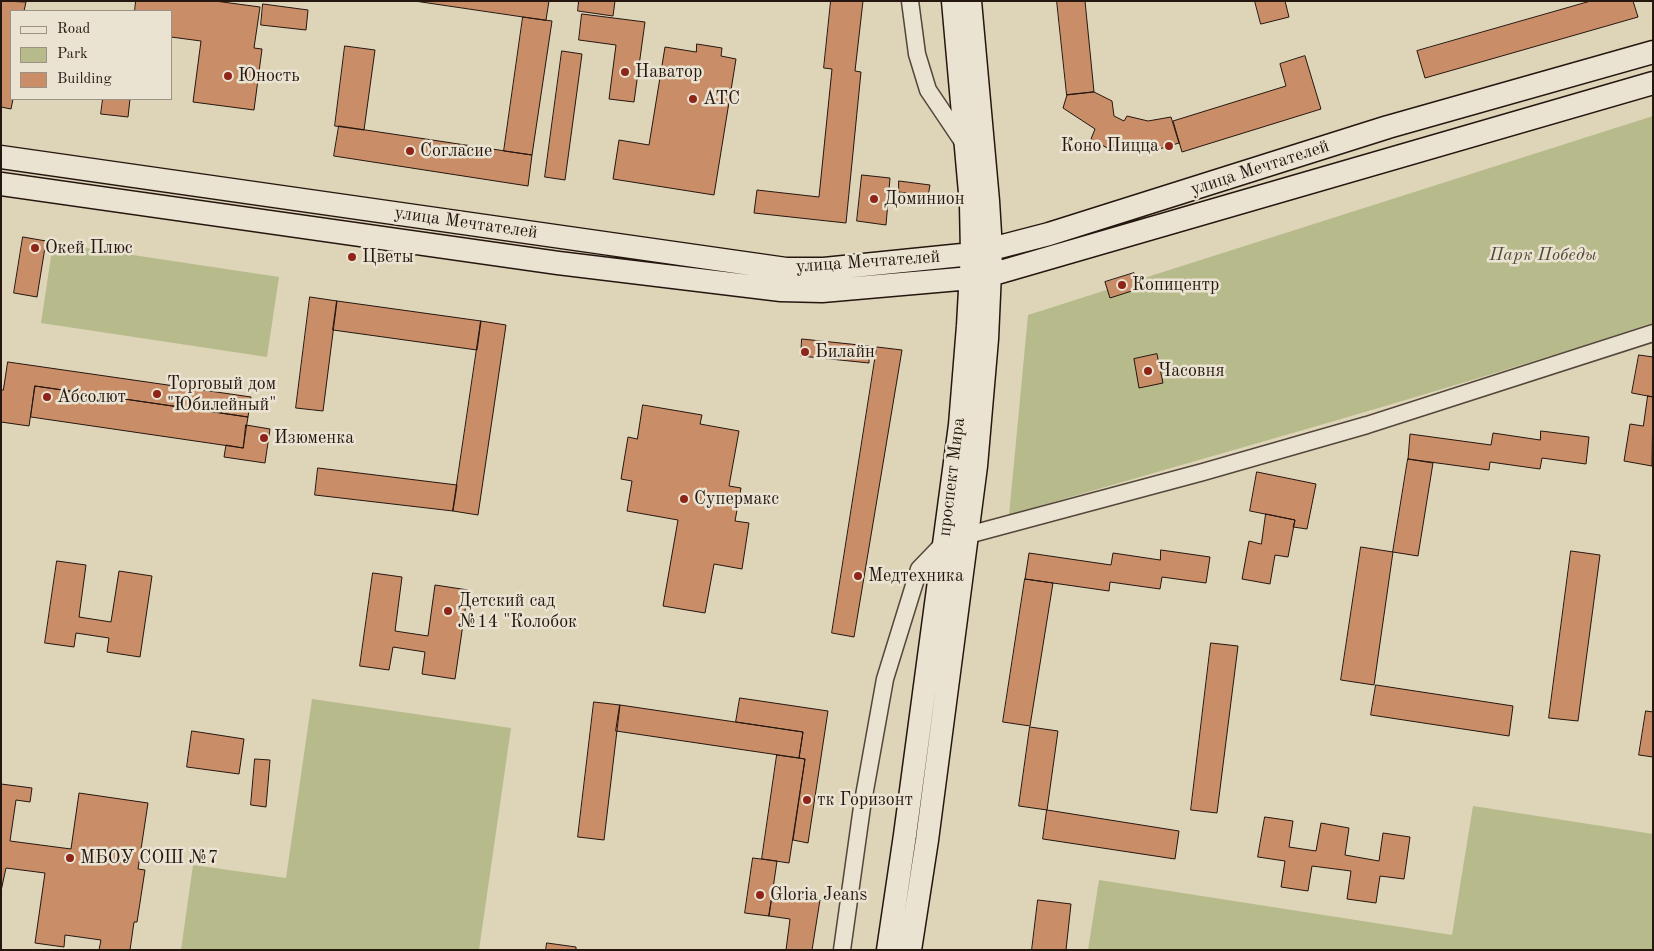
<!DOCTYPE html>
<html>
<head>
<meta charset="utf-8">
<style>
	body { margin:0 }
	#map { position:relative; width:1654px; height:951px; overflow:hidden; background:#ded4b8; font-family:"Old Standard TT",serif }
	canvas { display:block }
	.frame { position:absolute; inset:0; border:2px solid #251610; pointer-events:none }
	.legend { position:absolute; left:10px; top:10px; width:162px; height:90px; box-sizing:border-box; background:#eae3d1; border:1px solid #9b9184; margin:0; padding:6px 9px; list-style:none; font-size:15px; color:#251610 }
	.legend li { display:flex; align-items:center; gap:10px; height:25px }
	.legend b { width:25px; border:1px solid #9b9184 }
</style>
</head>
<body>
<div id="map">
<canvas width="1654" height="951"></canvas>
<div class="frame"></div>
<ul class="legend">
<li><b style="height:6px;background:#eae3d1"></b>Road</li>
<li><b style="height:14px;background:#b7bb8b"></b>Park</li>
<li><b style="height:14px;background:#c98d67"></b>Building</li>
</ul>
</div>
<script>
const context = document.querySelector('canvas').getContext('2d');
context.lineJoin = 'round';
function paint(path, color) { context.fillStyle = color; context.fill(path, 'evenodd'); }
function trace(path, color, width, dash) { context.strokeStyle = color; context.lineWidth = width; context.lineCap = dash ? 'butt' : 'round'; context.setLineDash(dash || []); context.stroke(path); }
function label(font, color, halo, rows, align = 'center') {
  context.font = font + ' "Old Standard TT",serif'; context.lineWidth = 5; context.setLineDash([]); context.textBaseline = 'middle'; context.strokeStyle = halo; context.fillStyle = color; for (const [text, x, y, turn = 0] of rows) {
    context.save(); context.translate(x, y); context.rotate((+turn || 0) * Math.PI / 180); context.textAlign = isNaN(turn) ? turn : align; if (halo) context.strokeText(text, 0, 0); context.fillText(text, 0, 0); context.restore();
  }
}
paint(new Path2D(`
	M1653 116V323C1440 393 1224 452 1009 515L1028 315Z
	M53 243 279 277 267 357 41 323Z
	M312 699 511 728 479 950H181L193 865 286 878Z
	M1473 806 1653 834V950H1088L1099 880 1452 935Z`), '#b7bb8b');
const building = new Path2D(`
	M1 1 26 2 24 11H11V99H13L11 109 1 107Z
	M136 1H215L260 7 254 48 262 49 254 110 193 102 201 41 171 37V11H135Z
	M415 1H549L546 20Z
	M579 1H615L613 16 578 11Z
	M831 1H863L855 71 861 72 846 223 754 213 757 190 819 197 832 69 824 68Z
	M1057 1H1085L1094 92 1067 95Z
	M1255 1H1285L1289 17 1261 24Z
	M1591 1H1633L1638 17 1425 78 1417 51Z
	M263 4 308 10 306 30 261 25Z
	M582 14 645 22 634 102 609 99 616 45 579 40Z
	M523 17 552 21 532 155 504 151Z
	M697 44 722 48 721 56 736 59 714 195 613 179 619 140 649 145 665 47 696 52Z
	M345 46 375 50 364 130 335 126Z
	M562 51 582 54 565 180 545 177Z
	M1305 56 1321 109 1182 152 1173 121 1286 86 1280 64Z
	M1094 92 1112 101 1114 116 1124 121 1127 116 1148 121 1171 117 1179 143 1156 150 1152 145 1138 153 1125 147 1124 141 1118 139 1111 150 1091 139 1095 129 1063 108 1067 95Z
	M103 99H130L128 117 101 114Z
	M339 126 532 155 528 186 334 156Z
	M862 175 890 178 886 225 857 221Z
	M899 181 930 185 928 196 899 192Z
	M23 237 46 241 37 297 14 293Z
	M1134 273 1138 289 1110 298 1105 282Z
	M310 297 337 301 323 411 296 408Z
	M337 301 481 321 477 350 333 330Z
	M481 321 506 325 478 515 453 511Z
	M802 339 869 346V363L801 356Z
	M877 347 902 350 854 637 832 633Z
	M1157 354 1163 383 1139 388 1134 359Z
	M1639 355 1653 357V397L1632 393Z
	M8 362 251 397 248 417 35 386 29 426 1 422V390H3Z
	M35 386 248 417 243 448 31 417Z
	M1648 396 1653 397 1652 466 1624 461 1630 424 1643 426Z
	M643 405 702 415 700 424 739 431 729 486 741 488 735 521 749 523 742 569 714 564 705 613 663 606 678 520 627 511 632 481 621 479 628 437 637 439Z
	M246 425 270 429 265 463 224 457 226 445 243 448Z
	M1541 431 1589 437 1586 464 1542 458 1540 469 1490 462 1489 470 1408 459 1410 434 1491 445 1493 433 1540 440Z
	M1408 459 1433 463 1418 556 1393 552Z
	M318 468 457 485 453 511 315 495Z
	M1257 472 1316 484 1307 529 1293 527 1295 520 1250 511Z
	M1266 514 1295 520 1288 557 1275 555 1270 584 1242 579 1249 541 1261 544Z
	M1361 547 1393 552 1374 685 1341 680Z
	M1161 550 1210 557 1206 583 1162 577 1160 589 1110 582 1109 591 1025 579 1029 553 1111 565 1113 553 1160 560Z
	M1571 551 1600 555 1578 721 1549 718Z
	M57 561 86 565 79 617 111 622 119 571 152 576 140 657 107 652 109 638 76 633 74 647 45 643Z
	M373 573 402 577 395 631 428 636 435 585 468 590 455 679 422 674 425 652 393 647 389 670 360 666Z
	M1025 579 1053 583 1030 726 1003 722Z
	M1211 643 1238 646 1217 813 1191 810Z
	M1376 685 1513 706 1509 736 1371 715Z
	M740 698 828 711 808 843 793 840 805 759 799 758 803 732 736 722Z
	M594 702 620 705 604 840 578 837Z
	M620 705 803 732 799 758 616 731Z
	M1646 711 1653 712V757L1639 755Z
	M1030 727 1058 731 1047 810 1019 806Z
	M192 731 244 739 239 774 187 767Z
	M777 755 805 759 789 863 762 859Z
	M255 759 270 760 266 807 251 805Z
	M1 784 32 788 30 802 16 800 10 841 71 849 79 793 148 803 138 869 145 870 137 922H134L130 950H99L101 940 65 935 64 947 35 943 45 873 6 868 1 891Z
	M1047 810 1179 831 1175 859 1043 839Z
	M1265 817 1293 821 1289 847 1316 851 1321 823 1349 828 1345 855 1379 861 1383 833 1410 837 1404 879 1380 876 1376 903 1347 899 1351 871 1312 866 1308 891 1281 887 1285 861 1258 857Z
	M753 858 777 861 769 916 745 913Z
	M773 893 820 900 812 950H786L790 919 769 916Z
	M1038 900 1071 904 1066 950H1032Z
	M547 943 576 947V950H546Z`);
paint(building, '#c98d67');
trace(building, '#251610', 1);
const street = new Path2D(`
	M910 1 917 54 928 90 965 145
	M968 535 1203 472 1367 425 1653 333
	M842 950 862 807 885 679 919 569 944 543`);
const secondary = new Path2D(`
	M1 157 786 269H824L972 254 1049 234 1388 127 1653 52
	M1 184 558 263 781 290 822 291 971 278 990 275 1653 83
	M888 950 905 835 960 425 968 326 972 254 971 204 953 1
	M910 950 927 840 976 466 987 339 991 250 988 201 970 1`);
trace(street, '#53463a', 19);
trace(secondary, '#251610', 25);
trace(street, '#eae3d1', 16);
trace(secondary, '#eae3d1', 22);
for (const [x, y, r, color] of [
	[625,72,5,"#8f2418"],
	[228,76,5,"#8f2418"],
	[693,99,5,"#8f2418"],
	[1169,146,5,"#8f2418"],
	[410,151,5,"#8f2418"],
	[874,199,5,"#8f2418"],
	[35,248,5,"#8f2418"],
	[352,257,5,"#8f2418"],
	[1122,285,5,"#8f2418"],
	[805,352,5,"#8f2418"],
	[1148,371,5,"#8f2418"],
	[157,394,5,"#8f2418"],
	[47,397,5,"#8f2418"],
	[264,438,5,"#8f2418"],
	[684,499,5,"#8f2418"],
	[858,576,5,"#8f2418"],
	[448,611,5,"#8f2418"],
	[807,800,5,"#8f2418"],
	[70,858,5,"#8f2418"],
	[760,895,5,"#8f2418"]
]) { const dot = new Path2D(); dot.arc(x, y, r, 0, 2 * Math.PI); context.fillStyle = color; context.fill(dot); trace(dot, '#eae3d1', 2); }
label('18px', '#251610', '#eae3d1', [
	["Наватор",635,72],
	["Юность",238,76],
	["АТС",703,99],
	["Коно Пицца",1159,146,"right"],
	["Согласие",420,151],
	["Доминион",884,199],
	["Окей Плюс",45,248],
	["Цветы",362,257],
	["Копицентр",1132,285],
	["Билайн",815,352],
	["Часовня",1158,371],
	["Торговый дом",167,384],
	["\"Юбилейный\"",167,405],
	["Абсолют",57,397],
	["Изюменка",274,438],
	["Супермакс",694,499],
	["Медтехника",868,576],
	["Детский сад",458,601],
	["№14 \"Колобок",458,622],
	["тк Горизонт",817,800],
	["МБОУ СОШ №7",80,858],
	["Gloria Jeans",770,895]
], 'left');
label('18px', '#251610', '#eae3d1', [
	["улица Мечтателей",1260,168,-18],
	["улица Мечтателей",466,223,8],
	["улица Мечтателей",868,262,-4],
	["проспект Мира",952,477,-83]
]);
label('italic 18px', '#514835', '#eae3d1', [
	["Парк Победы",1543,255]
]);
</script>
</body>
</html>
